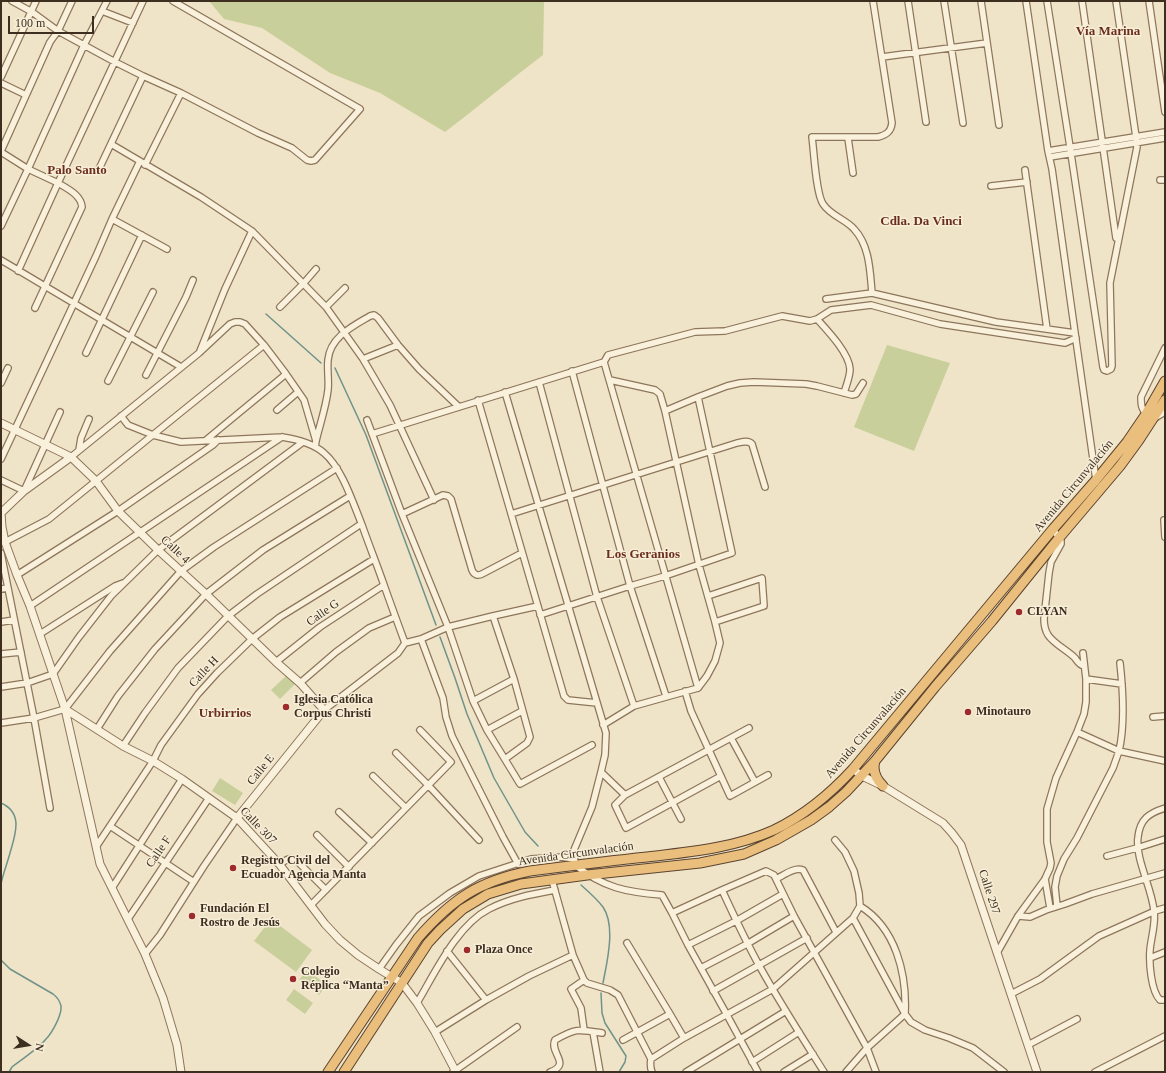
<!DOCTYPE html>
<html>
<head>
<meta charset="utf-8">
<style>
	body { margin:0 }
	#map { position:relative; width:1166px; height:1073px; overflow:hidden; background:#f0e4c8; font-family:Georgia,serif }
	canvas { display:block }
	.frame { position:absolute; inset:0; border:2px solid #3d2e20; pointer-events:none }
	.north { position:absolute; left:8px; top:1025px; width:40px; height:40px; -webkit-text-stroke:3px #f7eed8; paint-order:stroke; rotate:102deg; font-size:11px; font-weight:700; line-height:16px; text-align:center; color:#3d2e20 }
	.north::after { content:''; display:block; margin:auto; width:14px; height:18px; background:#3d2e20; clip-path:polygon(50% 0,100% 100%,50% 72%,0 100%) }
	.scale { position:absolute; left:8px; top:16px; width:86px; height:18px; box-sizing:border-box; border:2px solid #3d2e20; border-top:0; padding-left:5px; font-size:12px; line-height:14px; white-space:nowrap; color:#3d2e20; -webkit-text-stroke:3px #f7eed8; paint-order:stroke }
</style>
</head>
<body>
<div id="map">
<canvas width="1166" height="1073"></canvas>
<div class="frame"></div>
<div class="north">N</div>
<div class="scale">100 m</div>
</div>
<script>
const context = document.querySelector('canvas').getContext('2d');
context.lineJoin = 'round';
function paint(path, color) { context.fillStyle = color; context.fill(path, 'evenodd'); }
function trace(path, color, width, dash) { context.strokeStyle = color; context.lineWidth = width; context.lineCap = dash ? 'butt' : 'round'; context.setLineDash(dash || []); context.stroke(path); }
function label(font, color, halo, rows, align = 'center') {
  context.font = font + ' Georgia,serif'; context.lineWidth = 3; context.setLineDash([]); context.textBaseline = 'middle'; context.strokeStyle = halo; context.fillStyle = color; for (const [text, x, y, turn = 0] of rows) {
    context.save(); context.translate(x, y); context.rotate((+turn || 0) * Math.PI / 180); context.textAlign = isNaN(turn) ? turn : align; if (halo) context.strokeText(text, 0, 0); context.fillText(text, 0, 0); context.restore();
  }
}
paint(new Path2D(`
	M209 1H544L543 55C510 80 478 107 445 132L380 93 330 73 262 28 224 19Z
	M887 345 950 363 914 451 854 427Z
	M288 674 296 683 280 699 271 690Z
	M220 778 243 793 235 805 212 791Z
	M271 919 312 950 296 972 254 941Z
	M307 970 327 985 319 995 299 980Z
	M294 989 313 1003 305 1014 286 1000Z`), '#c9cf9b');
trace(new Path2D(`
	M266 314 321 363
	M335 368 366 435 436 625
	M440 637 455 678 467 714 494 778 525 832 538 846
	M1 803C24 813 15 835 10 853 7 864 3 874 1 884
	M581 885C589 892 597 899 603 907 616 926 607 962 603 983
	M1 960 10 969 53 994C57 997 60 1001 61 1006 62 1015 52 1033 46 1039 38 1049 22 1059 12 1067L9 1072
	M601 993 602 1013 605 1023 626 1056 625 1062 619 1072`), '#6f938a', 1.5);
const minor = new Path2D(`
	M12 1 32 12 58 31 115 62 143 76 181 93 258 133 292 148 307 160 311 161 315 160 360 109 173 1
	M908 1 926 122
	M944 1 963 123
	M981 1 999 125
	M1026 1 1048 151 1052 169 1075 333 1096 480
	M1047 1 1070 147 1103 367 1104 370 1107 371 1111 369 1112 366 1110 283 1137 147 1136 137 1116 1
	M1082 1 1116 238
	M1149 1 1165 112
	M102 11 133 23
	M882 57 987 43
	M1 77 36 1
	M1 83 26 95
	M848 138 853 173
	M111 144 201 197 252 231 326 307 363 359 390 405 434 500
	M1 151 50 42 58 31 72 1
	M1048 151 1165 132
	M1 152 28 169 1 226
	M1050 157 1165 138
	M145 165 181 93
	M99 169 143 76
	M1025 170 1047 329
	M1160 180H1165
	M991 186 1027 182
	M112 219 140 161
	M1 260 181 367
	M18 271 58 183 28 169 84 45 107 1
	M872 293C870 272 870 246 854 229 845 219 831 216 823 204 816 194 814 152 812 137H878C886 135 891 132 892 123L873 1
	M826 299 872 293 996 322 1075 333
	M280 307 303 284 316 269
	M326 307 345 288
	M35 308 82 207C81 195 68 189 58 183L143 1
	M817 319C827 330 849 353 850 369 850 377 846 386 844 393
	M200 351 225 289 252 231
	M86 353 142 235
	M363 359 398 345
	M604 362 608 355 695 332 725 331 782 316 810 321 817 319 831 310 871 305 940 324 1065 343 1076 338
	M572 371 630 586 666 696
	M146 375 186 297 193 280
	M610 380 655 390 660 394 665 411 699 565 715 622 720 643 715 661 707 676 698 688
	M108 381 153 292
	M539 382 597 597 634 706
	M1 383 8 368
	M505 392 606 733 605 755 601 772 592 807 574 850 575 865C604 888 626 892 662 895L672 913 688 945 727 1015 758 1072
	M478 400 564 696 568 700 597 703
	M277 410 298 392
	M665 411 698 397 727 386 740 383 754 382 806 384 817 386 852 395 856 394 863 383
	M1148 415C1141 410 1141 404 1141 397L1165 348
	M121 416 128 425 153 435 181 442 282 437C295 439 314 444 324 453 342 468 353 503 362 525 369 545 377 565 384 585 391 605 398 624 405 643
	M1155 418 1165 412
	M367 420 402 514 448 627 473 701 487 730 520 784 592 745
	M372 434 604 362 698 688 634 706 603 725
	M206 440 286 374
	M316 441C320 424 326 407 328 390 329 380 327 370 328 360 330 337 353 326 370 316L374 315 378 318 398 345 419 369 459 407
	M79 450 81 438 89 419
	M71 457 199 353 230 324 235 322H240L245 324 264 345 286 374 304 400 316 441 315 447
	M1 459 96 256 112 219 167 249
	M1 480 24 491 60 412
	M402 514 443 495 448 496 451 499 472 570C474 575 478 576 482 574L522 553
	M511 514 737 443C742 442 748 440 752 444L765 487
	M1164 520 1165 537
	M1053 529 1061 541V544L1051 562 1049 573 1044 619C1044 625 1045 630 1048 635 1054 644 1067 650 1075 658 1078 662 1079 665 1084 666
	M5 542 49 519 264 345
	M1 553 34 718 50 808
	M17 575 118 511 213 445 218 440
	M1 589 8 588
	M708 596 762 578 764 606 715 622
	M30 606 282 437
	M540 615 630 586 665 576 732 553 698 397
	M493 616 514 679 530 737 527 743 505 759
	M1 622 14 620
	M40 634 115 586 123 583
	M421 639 443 698 446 717 452 736 503 837 518 864
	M405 643 421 639 448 627 493 616 538 606
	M1 654 21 652
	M276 662 320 627 384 585
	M1086 679 1122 684
	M300 683 336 652 369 628 395 617
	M1 687 27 683 53 674 79 637 111 596 158 550 303 442
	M685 691 691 711 730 796 768 775
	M473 701 514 679
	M324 710 398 653 405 643
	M1153 717 1165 716
	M1 723 34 718 65 709 110 651 181 571 214 547 337 468
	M97 729 118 696 155 649 206 594 263 550 350 496
	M487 730 522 711
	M1077 732 1119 751C1125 725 1123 690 1120 663
	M731 738 755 782
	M123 746 145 713 178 668 228 616 257 594 361 524
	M396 753 428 785 479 840
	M601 772 625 795 749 728
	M373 776 406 808
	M659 777 681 819
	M625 795 615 805 626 828 721 776
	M1165 808C1149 813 1140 819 1138 837 1135 859 1152 888 1154 911 1156 923 1151 938 1150 950 1149 963 1151 991 1160 1000H1165
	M339 812 372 843
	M110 826 194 882
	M317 835 349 867
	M96 847 153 761 161 745 198 694 217 673 252 639 280 617 374 559
	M1107 856 1137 848 1165 839
	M280 865C285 860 289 857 296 860L326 890
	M776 879C784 875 794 867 803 870L836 932
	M1045 879 1050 908
	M552 880 573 955 584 980 587 983 610 990 618 995 651 1059C650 1064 650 1067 652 1072
	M112 888 182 779
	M722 890C734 916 746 942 760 967 780 1003 802 1037 824 1072
	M311 905 451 762 420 730
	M860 906C896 928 907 974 905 1014L911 1022 925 1030 949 1038 973 1048 1004 1072
	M1057 906 1055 887 1057 876 1064 859 1077 838 1113 768 1119 751 1165 761
	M672 913 722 890 766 871 774 875 794 916 867 1048 876 1072
	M1018 916 1030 917 1046 910 1065 904 1092 894 1165 873
	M128 919 209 798
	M627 943 670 1014 684 1038
	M688 945 736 921 783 894
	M997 953 1018 916 1045 879 1050 868 1051 863 1047 842V809L1056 778 1077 732 1084 714 1086 702V679L1083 653
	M145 954 160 935 204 866 237 818
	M1150 958 1165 952
	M701 968 747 944 794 916
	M379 969 396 945 419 916 450 893 479 876 531 859 562 857 574 859
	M584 980 571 989 581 1008 584 1030
	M713 991 807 938
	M1011 994 1040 979 1099 936 1155 911 1165 908
	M486 1000 529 976 573 955
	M417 1003C435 973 457 925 489 909 510 898 533 894 555 890
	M435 1032 486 1000 447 951
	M593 1032 600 1072
	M623 1040 670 1014
	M1028 1045 1077 1019
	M651 1059 684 1038 773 989 853 918 860 906 859 893 854 871 845 852 835 840
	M752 1062 799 1032
	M453 1072 517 1027
	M550 1072C572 1064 549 1053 555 1040 576 1028 578 1029 602 1033
	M686 1072 786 1011
	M784 1072 813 1054
	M846 1072 867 1048 905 1014 853 918
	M1095 1072 1165 1036`);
const tertiary = new Path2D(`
	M1 423 71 457 96 481 118 511 158 550 206 594 276 662 300 683 324 710 237 818
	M1 513 2 527 5 542 17 575 30 606 65 709 100 864 145 954 163 998 177 1045 181 1072
	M1 513 24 491 71 457
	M65 709 123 746 153 761 182 779 237 818 280 865 325 924 340 940 358 955 379 969 402 983 417 1003 435 1032 456 1072
	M853 769 862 776 883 786 943 823 952 833 961 845 1037 1072`);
const trunk = new Path2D(`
	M875 761C872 771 876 779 883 786
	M328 1072 418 938C452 899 479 881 530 871 569 866 608 861 647 857 690 852 734 848 774 830 805 815 831 793 853 769L1053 529 1096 480 1127 442 1146 414 1165 381
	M344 1072 428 943 440 930 463 909 488 894 521 884 587 875 700 863 744 854 776 840 811 820 829 807 846 792 875 761 935 687 992 621 1059 538 1120 466 1139 440 1165 400`);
trace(minor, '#8d765c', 8);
trace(tertiary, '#8d765c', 9);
trace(trunk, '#5b4430', 11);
trace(minor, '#faf1dc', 5.5);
trace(tertiary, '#faf1dc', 7);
trace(trunk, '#eabe7c', 9);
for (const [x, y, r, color] of [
	[1019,612,4,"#9e2a2b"],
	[286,707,4,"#9e2a2b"],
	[968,712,4,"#9e2a2b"],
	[233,868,4,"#9e2a2b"],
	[192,916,4,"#9e2a2b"],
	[467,950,4,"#9e2a2b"],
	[293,979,4,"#9e2a2b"]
]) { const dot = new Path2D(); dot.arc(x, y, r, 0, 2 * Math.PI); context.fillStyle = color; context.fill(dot); trace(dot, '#f7eed8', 1.5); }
label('12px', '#3d2e20', '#f7eed8', [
	["Avenida Circunvalación",1074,486,-50],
	["Calle 4",175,550,43],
	["Calle G",323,613,-35],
	["Calle H",204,672,-47],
	["Avenida Circunvalación",866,733,-49],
	["Calle E",261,770,-51],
	["Calle 307",258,826,46],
	["Calle F",159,852,-56],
	["Avenida Circunvalación",576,854,-8],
	["Calle 297",989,892,72]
]);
label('bold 12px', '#3d2e20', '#f7eed8', [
	["CLYAN",1027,612],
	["Iglesia Católica",294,700],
	["Corpus Christi",294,714],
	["Minotauro",976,712],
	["Registro Civil del",241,861],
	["Ecuador Agencia Manta",241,875],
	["Fundación El",200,909],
	["Rostro de Jesús",200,923],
	["Plaza Once",475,950],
	["Colegio",301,972],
	["Réplica “Manta”",301,986]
], 'left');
label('bold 13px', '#6b2e1e', '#f7eed8', [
	["Vía Marina",1108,32],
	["Palo Santo",77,171],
	["Cdla. Da Vinci",921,222],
	["Los Geranios",643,555],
	["Urbirrios",225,714]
]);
</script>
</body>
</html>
